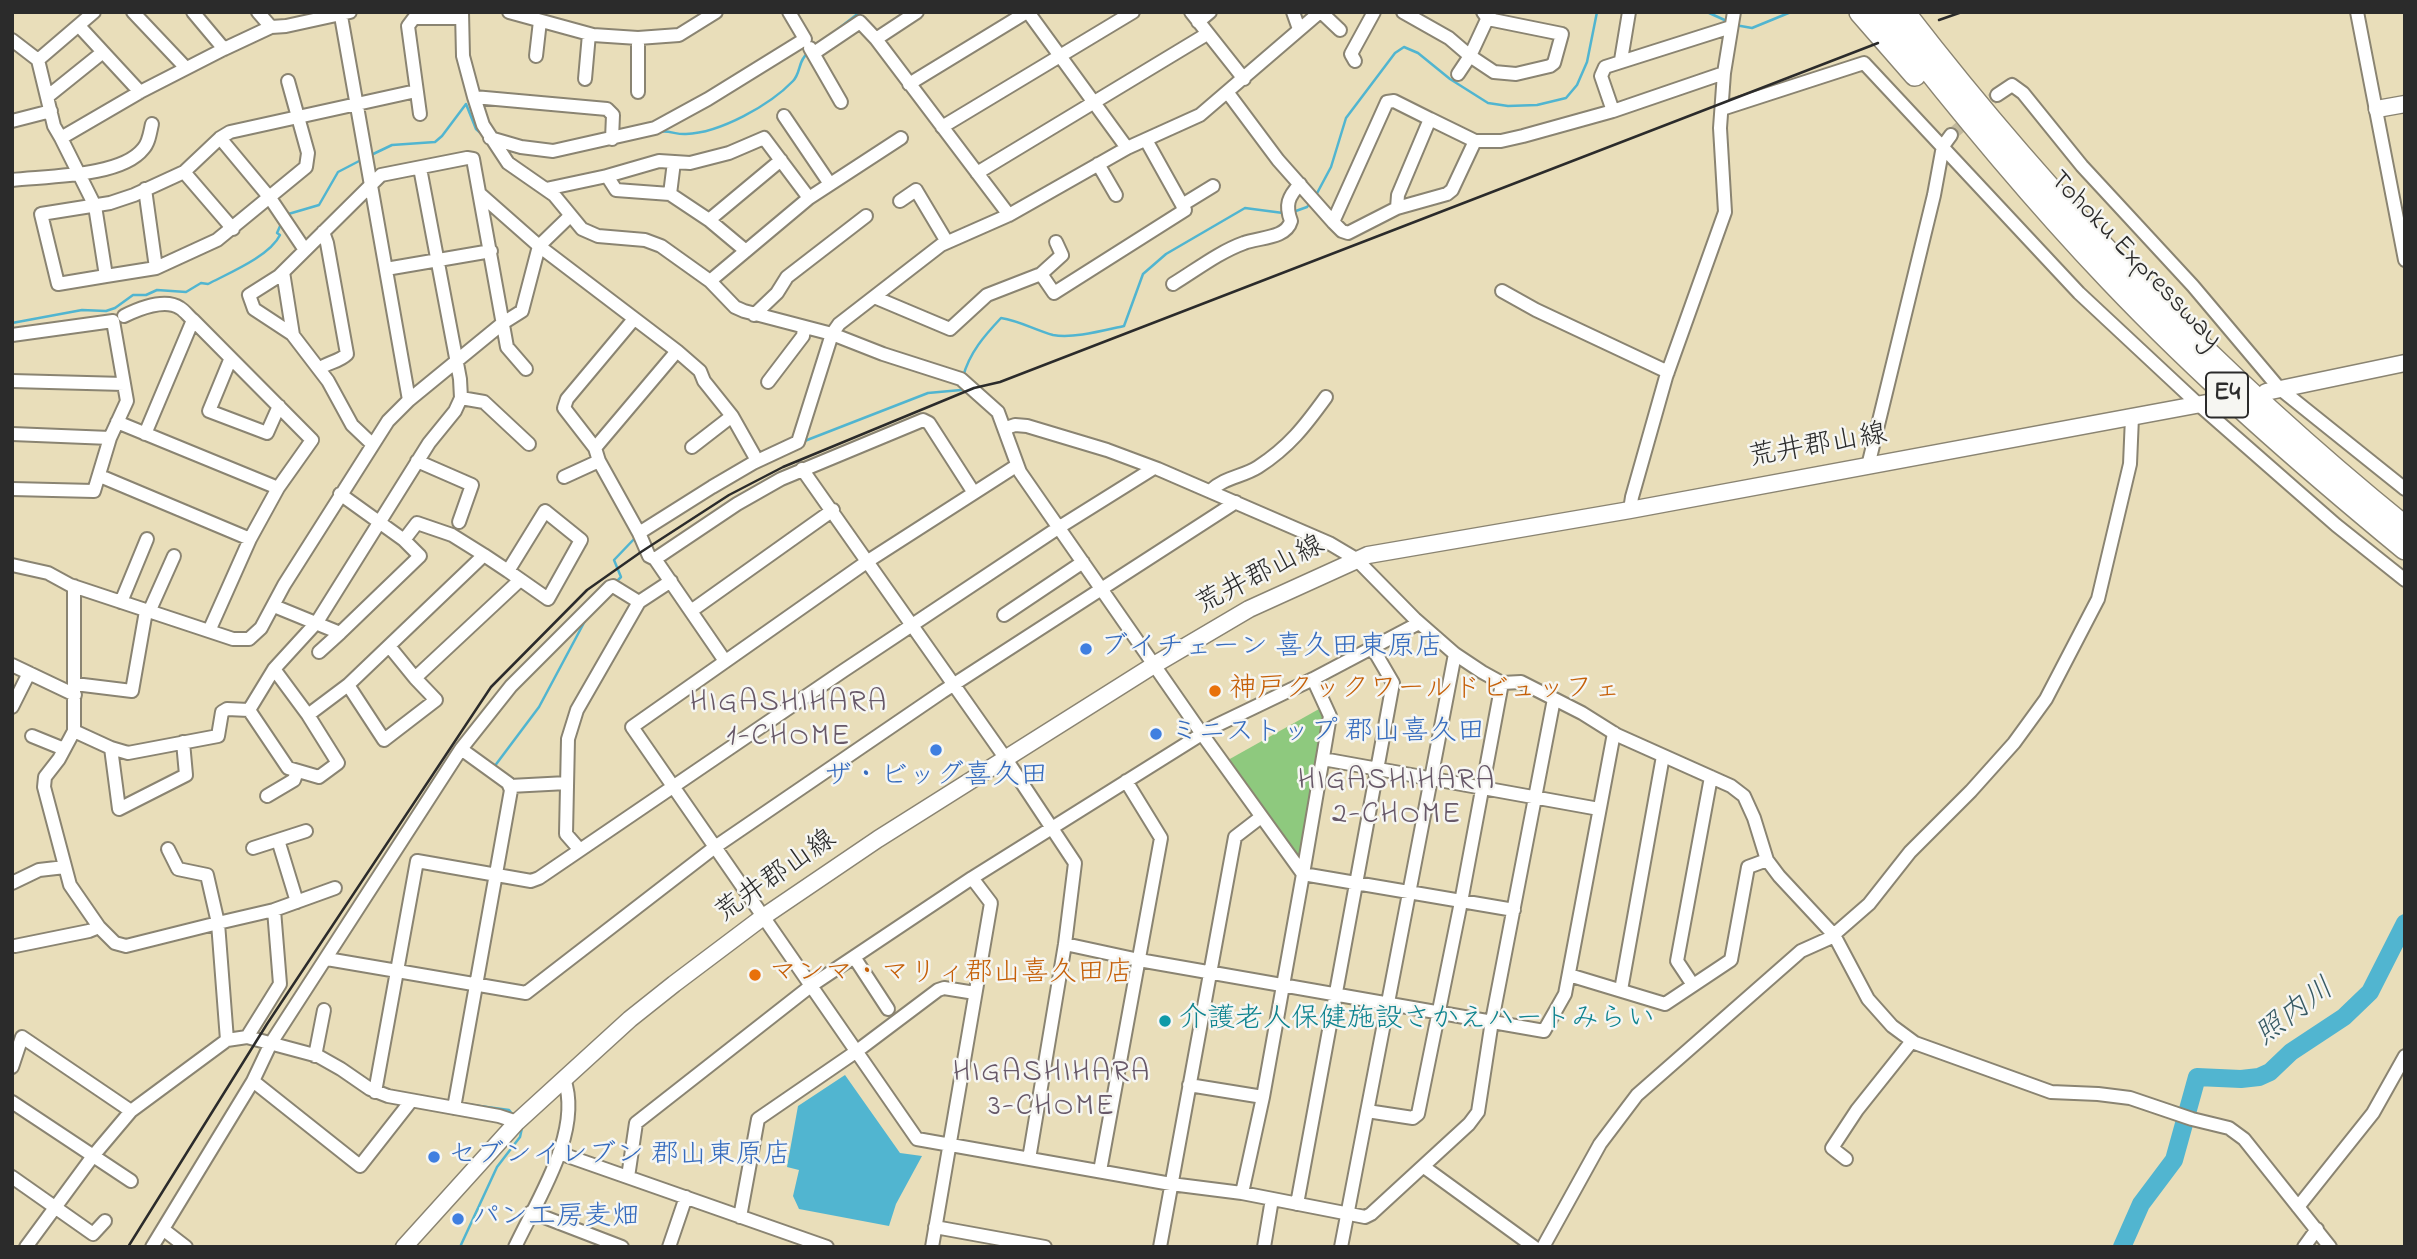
<!DOCTYPE html>
<html>
<head>
<meta charset="utf-8">
<style>
	body { margin:0 }
	#map { position:relative; width:2417px; height:1259px; overflow:hidden; background:#e9deba; font-family:"Indie Flower",sans-serif }
	canvas { display:block }
	.frame { position:absolute; inset:0; border:14px solid #2b2b2b; pointer-events:none }
</style>
</head>
<body>
<div id="map">
<canvas width="2417" height="1259"></canvas>
<div class="frame"></div>
</div>
<script>
const context = document.querySelector('canvas').getContext('2d');
context.lineJoin = 'round';
function paint(path, color) { context.fillStyle = color; context.fill(path, 'evenodd'); }
function trace(path, color, width, dash) { context.strokeStyle = color; context.lineWidth = width; context.lineCap = dash ? 'butt' : 'round'; context.setLineDash(dash || []); context.stroke(path); }
function label(font, color, halo, rows, align = 'center') {
  context.font = font + ' "Indie Flower","Klee One",sans-serif'; context.lineWidth = 5; context.setLineDash([]); context.textBaseline = 'middle'; context.strokeStyle = halo; context.fillStyle = color; for (const [text, x, y, turn = 0] of rows) {
    context.save(); context.translate(x, y); context.rotate((+turn || 0) * Math.PI / 180); context.textAlign = isNaN(turn) ? turn : align; if (halo) context.strokeText(text, 0, 0); context.fillText(text, 0, 0); context.restore();
  }
}
paint(new Path2D(`
	M1319 709 1324 718 1300 861 1228 760Z`), '#8ec97e');
paint(new Path2D(`
	M845 1075 900 1153 922 1156 896 1204 889 1226 799 1209 793 1196 799 1170 787 1167 798 1106Z`), '#51b5d0');
trace(new Path2D(`
	M1707 12 1729 22
	M1735 25 1752 28 1791 12
	M838 29 860 12
	M659 132C669 130 677 135 686 134 720 133 770 105 793 81 801 73 798 60 808 53
	M505 149 519 153
	M529 154 547 156
	M369 156 392 145 435 142 442 136 466 104 476 129 485 137
	M1315 197 1331 167 1346 118 1395 53 1404 47 1418 53 1450 79 1488 103 1508 106 1537 105 1566 98 1577 85 1587 62 1597 12
	M1293 212 1307 207 1311 202
	M285 215 319 205 338 172 363 159
	M12 323 82 310 106 311 115 308 133 295H146L157 290 186 292 201 283 208 284C229 273 270 256 280 235L277 233 281 224
	M963 377C969 353 985 335 1001 318 1020 321 1035 330 1053 335 1073 339 1105 330 1124 326L1143 274 1166 254 1245 208 1283 213
	M802 442 928 393 961 390V387
	M616 582 621 577 614 560 636 537
	M494 767 539 707 586 619
	M465 1104 509 1110 512 1114
	M460 1247 497 1167 520 1137 522 1128`), '#51b5d0', 2.5);
trace(new Path2D(`
	M2122 1247 2141 1204 2174 1160 2197 1077 2241 1079 2259 1077 2270 1072 2291 1052 2344 1017 2370 992 2405 923`), '#51b5d0', 18);
trace(new Path2D(`
	M1951 135 1997 95`), '#c3ba9d', 12, [12, 6]);
const street = new Path2D(`
	M94 12 38 60 54 126 61 138 140 92 224 49 271 27 286 26 350 12
	M133 12 186 68
	M193 12 224 49
	M258 12 271 27
	M462 12 463 56 474 97 483 125 508 163 554 195 582 229 598 236 645 240 661 246 710 281 735 307 744 311 832 334 883 354 961 379 998 412 1020 472 1202 734 1303 874 1514 910
	M509 12 593 35 638 38 679 35 716 12
	M917 12 876 39 1009 215
	M1028 12 1127 148
	M1191 12 1244 79
	M1293 12 1299 29
	M1321 12 1340 30
	M1403 12 1449 38 1470 56 1494 72 1516 74 1550 66 1554 63 1562 34 1488 19 1483 12
	M2357 12 2405 260
	M341 16 409 400
	M1198 22 1210 12
	M79 26 140 92
	M12 40 38 60
	M810 48 841 102
	M814 53 860 22 876 39
	M536 56 540 21
	M1621 60 1629 12
	M1355 61 1351 54 1374 12
	M1458 74 1470 56 1490 13
	M585 79 589 34
	M909 84 1027 12
	M638 92V38
	M1228 93 1278 160 1333 222 1342 231 1348 233 1397 208 1447 194 1452 190 1475 141H1501L1523 136 1613 111 1724 73
	M1997 95 2012 85 2023 93 2082 166 2193 286 2279 388 2405 489
	M47 97 103 52
	M474 97 607 109 613 115 612 139
	M1722 109 1864 63 2079 293 2198 404 2336 525 2405 580
	M1613 111 1601 76 1605 67 1731 27
	M420 114 408 26 414 18H461
	M784 116 830 184
	M12 121 51 111
	M942 127 1133 12
	M61 138 95 206 106 276 156 268 217 240 306 167 308 153 288 81
	M220 138 270 198 305 250
	M490 138 521 147 553 151 655 128 708 99 805 39 789 12
	M674 162 670 194 709 220 746 251
	M1098 164 1116 195
	M184 172 233 229
	M977 173 1207 34
	M607 176 616 190 670 194
	M12 180C46 176 121 177 143 149 149 143 150 132 152 124
	M145 189 156 268
	M546 189 607 176 659 161 690 163 729 153 764 138 809 198 710 281
	M480 194 539 246 677 351 700 371 704 381 732 416 754 455
	M809 198 901 138
	M900 201 916 190 947 242
	M1182 205 1213 186
	M1397 208 1398 195 1430 119 1475 141
	M709 220 781 160
	M1333 222 1387 102 1394 101 1430 119
	M386 269 491 251
	M283 272 293 335
	M1041 274 1062 255 1056 242
	M106 276 58 284 41 214 110 203 134 195 184 172 220 138 230 132 416 91
	M1173 284C1196 270 1219 252 1244 243 1259 237 1286 239 1291 221 1285 205 1288 197 1300 184
	M1502 291 1536 310 1668 372
	M874 297 950 329 987 295 1041 274 1054 293 1185 210 1146 140
	M754 315 777 293 787 277 866 216
	M124 316C138 309 165 298 180 308 185 311 189 317 193 320
	M634 319 567 399 564 408 595 448 599 461 639 533 712 487 753 463 798 442 832 334 839 324 941 245 1009 215 1127 148 1200 115 1320 12
	M12 335 113 321 127 401 110 438 94 491 12 489
	M230 360 209 411 267 433 279 406
	M319 369C328 362 339 362 347 354L327 243 323 232
	M12 381 124 384
	M768 382 803 336 804 327
	M461 398 484 402 529 444
	M117 422 278 488
	M1006 428 1015 425 1027 426 1107 450 1158 469 1329 543 1356 559 1415 619 1455 654 1482 672 1502 683 1521 682 1582 713 1617 735 1731 786 1744 796 1754 818 1767 860 1779 876 1834 935 1868 999 1892 1026 1915 1043 2051 1092 2098 1094 2130 1098 2192 1119 2229 1128 2244 1139 2330 1247
	M12 434 110 438
	M145 434 193 320 312 440 278 488 250 539 209 631
	M372 444 352 425 328 381 292 334 254 309 249 295 279 276 381 175 467 158 473 159 507 347 526 369
	M692 447 732 416
	M595 448 677 351
	M417 461 472 485 459 522
	M1016 466 868 561 632 727 917 1139 1171 1184 1242 1193 1365 1217 1371 1214 1469 1124 1478 1112 1492 1021 1554 699
	M1868 466 1934 195 1943 146 1951 135
	M802 469 1006 759 1075 863 1065 944 1029 1159
	M100 476 250 539
	M564 477 599 461
	M1210 491C1225 477 1242 477 1258 467 1289 447 1305 426 1326 397
	M1630 510 1632 497 1666 377 1725 212 1720 128 1724 73 1734 12
	M639 533 649 556 655 559 725 661
	M484 555 508 571 545 511 581 540 548 599 508 571
	M655 559 737 504 781 479 923 420 929 423 974 493
	M12 565 48 573 70 585 233 639H249L261 628 284 585 388 421 409 400 503 323 522 311 539 246 570 216
	M74 586V731L59 759 45 777 44 787 70 885 99 927 115 943 126 946 218 923 227 1040 247 1037 318 1056 341 1069 370 1089 388 1096 499 1116 517 1122
	M121 602 147 539
	M274 606 340 633 420 556 404 540
	M691 611 833 510
	M149 612 174 556
	M1004 615 1083 562
	M389 646 415 678
	M319 652 340 633
	M12 665 75 695
	M274 669 308 715 348 685 484 555 452 535 417 523 404 540 340 494
	M75 684 132 691 146 611
	M348 685 384 740 436 700 415 678 520 580
	M12 707 29 673
	M249 710 288 768 319 777 338 763 308 715
	M74 731 111 748 128 753 218 736 222 712 227 709 249 710 274 669 317 622 429 443 455 411 461 398 460 379 420 168
	M32 736 64 749
	M111 748 119 809 186 775 183 742
	M1323 759 1599 809
	M510 786 567 783
	M267 796 294 780 297 771
	M253 848 278 840
	M168 849 178 869 207 875 218 923 274 910 335 888
	M580 850 566 834 568 739 577 710 639 602 671 581
	M12 883 39 870 65 867
	M297 902 278 840 306 831
	M1065 944 1139 960 1544 1031 1565 994 1614 733
	M15 946 89 931 99 927
	M854 957 888 1009
	M327 959 526 993 715 847 942 692 1236 502
	M1569 975 1665 1004 1731 960 1748 867 1767 860
	M1693 985 1677 961 1711 777
	M1621 990 1663 756
	M247 1037 280 984 274 910
	M315 1056 324 1010
	M12 1067 22 1037 131 1111
	M253 1081 360 1166 411 1101
	M1189 1085 1263 1097
	M375 1092 417 861 531 881 539 878 843 671 1058 528 1154 468
	M12 1102 131 1181
	M454 1108 511 790 508 783 461 749
	M1367 1111 1413 1118 1418 1114 1461 902 1502 683
	M559 1153 827 1247
	M1846 1159 1832 1148 1857 1110 1912 1041
	M1424 1167 1534 1247
	M1100 1171 1161 838 1126 781
	M12 1177 93 1234 105 1221
	M628 1177 636 1123 812 985 972 878 1213 727 1313 679 1419 623
	M1242 1193 1263 1097 1303 874 1330 716 1313 679
	M1297 1204 1393 683 1372 647
	M2298 1207 2373 1113 2405 1056
	M531 1212 622 1247
	M740 1217 758 1119 857 1051 938 990 944 988 975 993
	M935 1227 1045 1247
	M164 1230 186 1247
	M26 1247 93 1156 131 1111 227 1040
	M152 1247 253 1081 271 1043 461 749 511 686 610 587 613 586 639 602
	M515 1247C537 1200 583 1131 564 1079
	M669 1247 686 1197
	M932 1247 991 903 972 878
	M1160 1247 1235 837 1261 817
	M1264 1247 1272 1199
	M1341 1247 1455 654
	M1543 1247 1600 1144 1637 1095 1801 951 1830 938 1869 904 1910 852 1971 791 2014 743 2046 699 2098 599 2130 464 2132 417
	M2304 1247 2317 1229`);
const secondary = new Path2D(`
	M2377 109 2405 104
	M2266 392 2405 363
	M404 1247 517 1122 630 1019 674 984 763 917 878 839 1154 665 1249 609 1368 555 1630 510 2212 402`);
const highway = new Path2D(`
	M1860 12 1915 75
	M1883 12C1955 105 2029 195 2110 280 2202 377 2302 464 2405 549
	M1904 12C2052 204 2216 374 2405 527`);
trace(street, '#8a8472', 16);
trace(secondary, '#8a8472', 19);
trace(highway, '#8a8472', 24);
trace(street, '#fff', 12);
trace(secondary, '#fff', 16);
trace(highway, '#fff', 21);
trace(new Path2D(`
	M1939 20 1962 12
	M128 1247 267 1024 491 687 587 590 641 552 729 495 783 467 974 388 1000 382 1878 43`), '#2b2b2b', 2.5);
for (const [x, y, r, color] of [
	[1086,649,7,"#3f7fe0"],
	[1215,691,7,"#e8710a"],
	[1156,734,7,"#3f7fe0"],
	[936,750,7,"#3f7fe0"],
	[755,975,7,"#e8710a"],
	[1165,1021,7,"#0f9aa8"],
	[434,1157,7,"#3f7fe0"],
	[458,1219,7,"#3f7fe0"]
]) { const dot = new Path2D(); dot.arc(x, y, r, 0, 2 * Math.PI); context.fillStyle = color; context.fill(dot); trace(dot, '#f6f6f2', 2.5); }
for (const [x, y, w] of [
	[2227,395,42]
]) { const box = new Path2D(); box.roundRect(x - w / 2, y - 22.5, w, 45, 5); context.fillStyle = '#f6f6f2'; context.fill(box); trace(box, '#2b2b2b', 2); }
label('bold 26px', '#2b2b2b', null, [
	["E4",2227,395]
]);
label('28px', '#2b2b2b', '#f6f6f2', [
	["Tohoku Expressway",2134,261,46],
	["荒井郡山線",1818,448,-10],
	["荒井郡山線",1261,577,-27],
	["荒井郡山線",777,878,-35]
]);
label('28px', '#366cbe', '#f6f6f2', [
	["ブイチェーン 喜久田東原店",1100,649],
	["ミニストップ 郡山喜久田",1170,734],
	["ザ・ビッグ喜久田",936,778,"center"],
	["セブンイレブン 郡山東原店",448,1157],
	["パン工房麦畑",472,1219]
], 'left');
label('28px', '#c56008', '#f6f6f2', [
	["神戸クックワールドビュッフェ",1229,691],
	["マンマ・マリィ郡山喜久田店",769,975]
], 'left');
label('28px', '#0d838f', '#f6f6f2', [
	["介護老人保健施設さかえハートみらい",1179,1021]
], 'left');
context.letterSpacing = '2px';
label('30px', '#675868', '#f6f6f2', [
	["HIGASHIHARA",789,705],
	["1-CHOME",789,739],
	["HIGASHIHARA",1397,783],
	["2-CHOME",1397,817],
	["HIGASHIHARA",1052,1075],
	["3-CHOME",1052,1109]
]);
context.letterSpacing = '0px';
label('italic 30px', '#385b65', '#f6f6f2', [
	["照内川",2296,1014,-37]
]);
</script>
</body>
</html>
